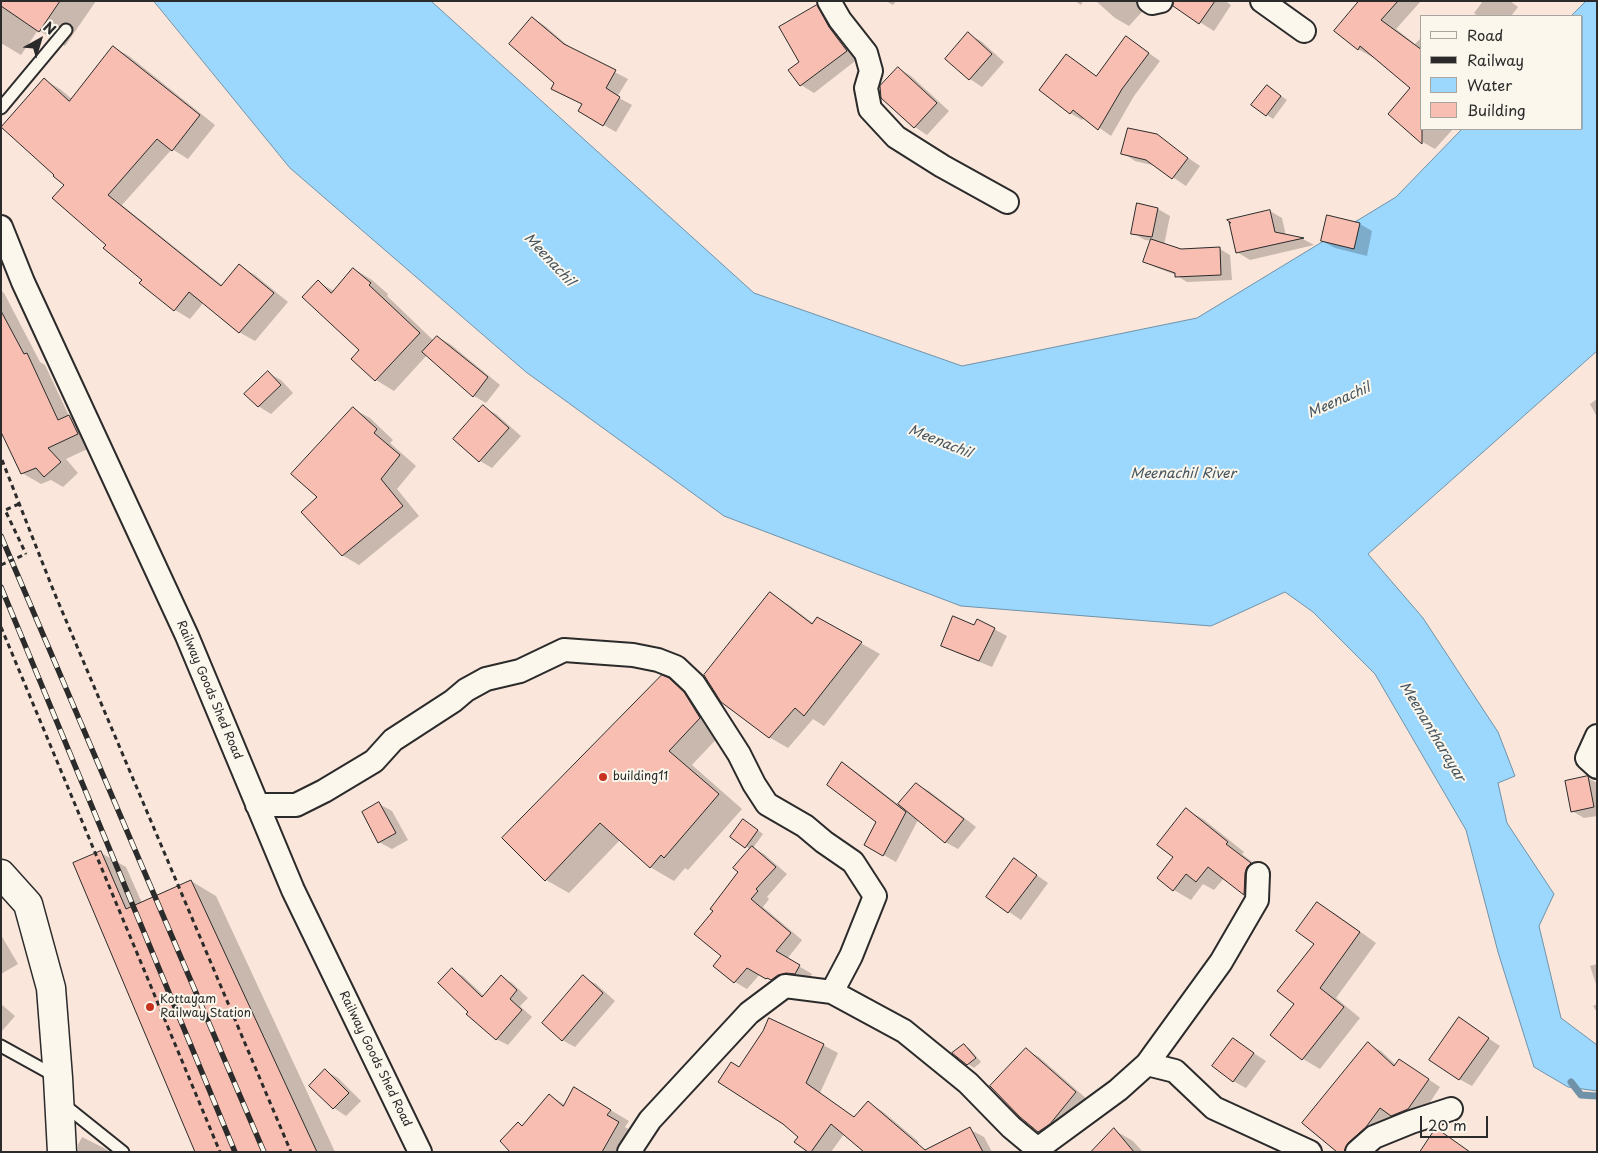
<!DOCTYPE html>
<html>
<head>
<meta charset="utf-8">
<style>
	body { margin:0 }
	#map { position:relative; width:1598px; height:1153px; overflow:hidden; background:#fae6da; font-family:"Playpen Sans",sans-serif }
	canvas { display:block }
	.frame { position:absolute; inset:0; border:2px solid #2b2b2b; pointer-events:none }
	.legend { position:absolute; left:1420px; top:15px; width:162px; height:115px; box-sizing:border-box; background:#fbf7ec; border:1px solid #a8a59f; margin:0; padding:6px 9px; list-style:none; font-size:15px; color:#2b2b2b }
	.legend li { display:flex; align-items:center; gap:10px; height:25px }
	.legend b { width:25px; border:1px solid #a8a59f }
	.north { position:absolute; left:15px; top:15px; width:50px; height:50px; -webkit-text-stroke:4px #fbf7ec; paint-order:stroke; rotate:39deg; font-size:14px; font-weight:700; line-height:20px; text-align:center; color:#2b2b2b }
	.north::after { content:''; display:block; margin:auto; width:18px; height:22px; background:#2b2b2b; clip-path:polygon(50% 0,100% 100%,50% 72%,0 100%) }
	.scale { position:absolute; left:1420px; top:1116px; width:68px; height:22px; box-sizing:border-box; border:2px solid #2b2b2b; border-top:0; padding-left:6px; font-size:15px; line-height:18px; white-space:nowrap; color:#2b2b2b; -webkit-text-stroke:4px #fbf7ec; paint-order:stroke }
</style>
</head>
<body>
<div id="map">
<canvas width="1598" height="1153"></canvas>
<div class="frame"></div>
<ul class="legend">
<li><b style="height:6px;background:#fbf7ec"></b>Road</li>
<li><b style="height:6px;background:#2b2b2b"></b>Railway</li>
<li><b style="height:14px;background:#9cd7fd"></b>Water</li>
<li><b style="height:14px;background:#f8beb1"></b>Building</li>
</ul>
<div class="north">N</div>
<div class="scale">20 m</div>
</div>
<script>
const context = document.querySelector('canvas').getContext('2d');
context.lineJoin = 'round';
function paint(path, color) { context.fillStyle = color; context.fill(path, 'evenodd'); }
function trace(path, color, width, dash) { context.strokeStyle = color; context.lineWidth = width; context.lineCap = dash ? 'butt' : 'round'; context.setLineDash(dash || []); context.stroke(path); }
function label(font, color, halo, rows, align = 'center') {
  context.font = font + ' "Playpen Sans",sans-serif'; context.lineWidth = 4; context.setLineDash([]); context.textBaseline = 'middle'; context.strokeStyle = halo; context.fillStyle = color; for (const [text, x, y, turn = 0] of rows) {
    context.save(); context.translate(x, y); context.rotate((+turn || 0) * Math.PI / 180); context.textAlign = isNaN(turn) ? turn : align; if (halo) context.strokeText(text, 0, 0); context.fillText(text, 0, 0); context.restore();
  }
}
const water = new Path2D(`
	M154 1H431L754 293 962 366 1197 318 1396 197 1462 129H1582V16H1571L1586 1H1597V351L1368 554 1423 618 1498 732 1515 776 1498 783 1507 823 1554 894 1539 926 1561 1018 1597 1045V1091L1568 1087 1534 1067 1498 952 1466 830 1375 674 1313 612 1285 592 1211 626 961 606 724 516 526 372 290 168Z`);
paint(water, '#9cd7fd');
trace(water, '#6f92a9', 1);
paint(new Path2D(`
	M1 1H96L65 46 38 30 21 55 1 43Z
	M886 1H896L893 5Z
	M1075 1H1083L1081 5Z
	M1096 1H1152L1129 26 1115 18Z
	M1175 1H1225L1231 5 1214 31 1174 6Z
	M1361 1H1421L1396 29 1415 44 1422 37V129H1453L1435 149 1419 140 1412 88 1375 57 1374 58 1358 49Z
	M1483 1H1510L1518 7 1511 16H1478L1474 13Z
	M817 7 830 14 859 58 814 93 801 85 790 70 801 62Z
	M533 18 545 26 574 51 628 79 617 97 632 105 616 132 579 111 583 104 553 89 555 83Z
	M968 34 981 41 1004 62 982 87 970 79 946 59Z
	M1126 37 1160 61 1134 96 1111 136 1084 117 1082 120 1070 113 1066 56 1097 77Z
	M113 47 129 56 215 125 188 159 172 149 122 205 223 286 239 266 255 275 288 302 255 341 239 332 204 302 190 319 175 310 141 283 144 279 107 245 66 185 45 80 60 89 72 99Z
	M898 68 911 76 949 111 927 135 915 127 882 98Z
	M1273 90 1287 100 1273 119 1253 105Z
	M1156 136 1200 166 1186 186 1156 166 1135 161 1123 153Z
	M1158 209 1170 216 1164 245 1181 250 1220 249 1230 255 1232 280 1187 282 1176 275 1155 267 1145 261 1152 241 1145 240 1133 233Z
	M1270 211 1282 218 1286 236 1303 239 1314 245 1250 260 1237 252Z
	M1328 216 1360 224 1372 231 1367 256 1335 248 1322 241Z
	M354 269 372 280 388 294 387 296 434 341 437 337 450 344 500 385 486 403 474 396 427 355 394 391 376 380 353 359 361 350 318 282 334 291Z
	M1 291 4 293 40 362 45 365 69 416 88 427 96 445 66 459 78 473 63 487 51 480 41 484 22 473 1 429Z
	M268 373 281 380 293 393 271 414 258 406Z
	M1597 399V417L1590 404Z
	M483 407 496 414 521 436 492 468 480 461Z
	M353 409 370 418 393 440 390 443 416 466 397 489 419 516 359 565 342 555 319 497Z
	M770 594 789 605 814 624 818 619 880 654 824 726 813 719 788 748 769 737Z
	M975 627 994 629 1007 636 992 667 955 652 943 645Z
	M668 679 693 693 723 732 692 765 742 809 688 870 685 868 674 881 650 867 620 840 569 893 546 880Z
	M843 763 855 771 899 805 916 784 929 791 976 827 958 849 945 842 918 820 896 862 866 845 878 822Z
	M1588 778 1597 783V816L1584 818 1572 811Z
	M379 804 392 811 408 840 392 849 379 842Z
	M1187 810 1203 819 1244 852 1242 854 1267 873 1261 903 1245 894 1224 878 1214 890 1203 884 1191 900 1174 890 1175 857Z
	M749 824 763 834 753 848 764 854 787 874 767 897 769 899 763 907 802 940 787 959 812 974 808 980 779 985 760 974 747 989 735 982 715 966 722 956 714 910 739 872 750 849 732 837Z
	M101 853 126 867 142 903 191 881 216 896 335 1152H196Z
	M1015 860 1048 883 1021 920 987 897Z
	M1317 903 1334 913 1376 943 1336 998 1360 1018 1320 1069 1303 1059 1316 943Z
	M1 935 18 964 1 974Z
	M1597 964V987L1590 966Z
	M452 970 463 976 484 996 501 977 512 983 528 998 520 1006 532 1017 508 1045 496 1039 470 1012Z
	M583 977 596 984 615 1001 575 1047 562 1040Z
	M1 1004 15 1016 2 1031H1Z
	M1597 1004V1012L1593 1006Z
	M1459 1019 1500 1046 1472 1086 1459 1079Z
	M1233 1040 1266 1061 1246 1088 1233 1081Z
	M1368 1044 1381 1051 1396 1065 1399 1060 1440 1087 1421 1116 1405 1122 1393 1116 1378 1134 1360 1152H1339Z
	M823 1045 838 1053 820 1093 855 1118 868 1103 882 1111 919 1142 911 1152 844 1134 831 1152H810L800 1137 740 1069Z
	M964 1045 970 1049 981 1062 974 1068 968 1064Z
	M1026 1050 1039 1057 1088 1100 1051 1139 1039 1131Z
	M326 1071 338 1078 361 1101 346 1116 334 1108 311 1086Z
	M575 1089 629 1121 625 1127 636 1134 626 1152H512L518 1124 523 1126 549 1095 565 1105Z
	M969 1129 984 1137 992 1152H925Z
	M1114 1130 1133 1141 1143 1152H1093Z
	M82 1137 104 1148 110 1152H78V1145Z`), '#0003');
trace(new Path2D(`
	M1571 1082 1581 1095 1597 1096`), '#6f92a9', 7);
const building = new Path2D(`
	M1 1H60L39 32 1 6Z
	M1174 1H1215L1199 24 1173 6Z
	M1359 1H1398L1381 20 1422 50V144L1388 114 1410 88 1360 46 1358 50 1334 31Z
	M817 5 829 27 847 51 800 86 788 70 799 62 779 27Z
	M532 17 564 44 616 70 606 88 620 97 603 126 578 111 582 104 551 89 554 83 509 44Z
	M968 32 992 54 969 80 945 59Z
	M1126 36 1149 53 1122 89 1098 130 1073 110 1070 114 1039 90 1066 54 1096 76Z
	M113 46 200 115 172 151 157 139 108 195 221 286 239 264 274 293 239 333 189 292 174 311 139 283 142 280 103 248 106 245 52 198 64 185 53 176 54 175 1 127 44 78 69 101Z
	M898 67 937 103 914 128 881 98 880 86Z
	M1267 85 1281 96 1266 116 1251 105Z
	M1128 128 1157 134 1188 158 1172 179 1146 160 1121 154Z
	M1137 203 1158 208 1152 237 1131 234Z
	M1270 210 1275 232 1304 238 1236 253 1229 222 1231 223 1227 220Z
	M1327 215 1360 223 1354 249 1321 241Z
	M1151 239 1181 249 1220 247 1221 275 1175 277V273L1143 262Z
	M353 268 371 283 369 285 420 333 375 381 351 359 359 350 302 297 318 280 331 293Z
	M1 311 24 354 27 353 58 420 69 415 78 434 48 448 61 462 44 477 36 468 21 474 1 432Z
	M437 336 488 377 473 397 422 352Z
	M268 371 281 385 258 407 244 394Z
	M483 405 509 428 479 462 453 439Z
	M353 407 377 429 374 433 400 455 381 479 403 506 342 556 301 512 317 497 291 474Z
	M770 592 812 624 817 617 862 642 804 716 795 708 769 738 721 702 704 675Z
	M953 616 974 625 977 619 995 628 979 661 941 646Z
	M662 675 669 678 684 692 700 718 669 751 719 794 664 858 661 855 650 868 600 823 545 881 502 838Z
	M842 762 906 812 883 856 864 845 876 822 827 785Z
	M1588 776 1594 807 1571 812 1565 781Z
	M916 783 964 819 945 843 898 804Z
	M379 802 396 833 378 843 362 812Z
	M1186 808 1228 842 1226 844 1251 863 1247 867 1245 873 1244 895 1208 867 1196 882 1186 874 1173 891 1157 878 1173 857 1157 845Z
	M743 819 758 830 745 848 730 837Z
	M752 846 776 867 756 889 758 891 751 899 791 933 776 951 800 965 795 974 786 973 778 975 771 980 767 978 766 979 747 968 734 983 713 966 721 956 694 934 713 911 710 909 738 872 733 868Z
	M101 851 126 909 191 880 317 1152H195L73 863Z
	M1014 858 1037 875 1008 913 986 897Z
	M1317 902 1360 932 1320 988 1344 1007 1302 1060 1270 1035 1294 1004 1277 991 1314 944 1296 931Z
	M452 968 482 997 501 975 517 990 510 999 522 1010 496 1040 466 1014 468 1012 438 983Z
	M583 975 603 993 562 1041 542 1023Z
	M1459 1017 1489 1038 1459 1080 1429 1060Z
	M769 1018 824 1044 806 1083 854 1117 868 1101 925 1150 970 1127 983 1152H864L831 1124 811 1152H808L794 1142 798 1137 783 1124 718 1082 731 1062 739 1067 763 1031Z
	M1233 1038 1254 1053 1233 1082 1212 1066Z
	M1368 1042 1394 1066 1399 1059 1429 1079 1408 1109 1391 1116 1380 1108 1366 1127 1348 1143 1344 1152H1337L1302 1123Z
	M964 1044 976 1058 967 1065 952 1053Z
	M1026 1048 1076 1092 1050 1124 1038 1132 1020 1117 990 1086Z
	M325 1069 349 1093 333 1109 309 1086Z
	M574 1087 611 1110 607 1115 619 1122 602 1152H510L500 1141 518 1122 522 1126 549 1094 563 1106Z
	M1114 1128 1134 1152H1091Z
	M1436 1128 1470 1152H1420Z`);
paint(building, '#f8beb1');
trace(building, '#2b2b2b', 1);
const service = new Path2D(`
	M1 108 66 30
	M1 1046 57 1077
	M63 1104 123 1152`);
const minor = new Path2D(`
	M829 1 840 20 866 53 871 71 866 88 870 109 896 137 942 166 1007 202
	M1149 1 1152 3 1161 1
	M1262 1 1304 31
	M1 227 23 282 187 636 293 890 420 1152
	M1597 736 1587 758 1597 767
	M257 805H296L324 791 374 761 393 740 453 701 466 690 486 679 520 671 564 650 633 655 658 660 676 667 694 684 739 754 754 784 767 804 805 826 824 842 853 862 875 896 851 956 832 992
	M1147 1064 1175 1071 1214 1108 1310 1152
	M629 1152 650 1120 749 1013 785 986 832 992 904 1031 968 1083 1011 1127 1035 1147 1043 1145 1118 1090 1147 1064 1221 962 1257 900 1258 874
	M1357 1152 1374 1137 1411 1122 1451 1109`);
const primary = new Path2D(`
	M1 874 28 904 51 988 58 1078 62 1152`);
trace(service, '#2b2b2b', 15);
trace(minor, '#2b2b2b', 26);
trace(primary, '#2b2b2b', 31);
trace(new Path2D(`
	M2 460 54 592 291 1152
	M19 504 5 510 26 554
	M1 627 220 1152`), '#2b2b2b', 3, [5, 4]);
trace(service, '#fbf7ec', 11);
trace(minor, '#fbf7ec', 22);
trace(primary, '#fbf7ec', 28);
const rail = new Path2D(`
	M1 536 264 1152
	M1 587 235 1152`);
trace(rail, '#2b2b2b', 5.5);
trace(rail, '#fbf7ec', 4, [11]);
trace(new Path2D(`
	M1 565 26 554`), '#2b2b2b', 3, [5, 4]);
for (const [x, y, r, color] of [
	[603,777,5,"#c8321e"],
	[150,1007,5,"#c8321e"]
]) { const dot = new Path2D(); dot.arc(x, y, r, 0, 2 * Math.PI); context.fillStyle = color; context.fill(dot); trace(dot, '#fbf7ec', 2); }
label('12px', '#2b2b2b', '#fbf7ec', [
	["Railway Goods Shed Road",209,690,67],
	["Railway Goods Shed Road",375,1059,64]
]);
label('12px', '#2b2b2b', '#fbf7ec', [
	["building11",613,777],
	["Kottayam",160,1000],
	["Railway Station",160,1014]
], 'left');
label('italic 14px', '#475660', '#fbf7ec', [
	["Meenachil",549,260,47],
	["Meenachil",1339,401,-24],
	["Meenachil",940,442,22],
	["Meenachil River",1183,474],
	["Meenantharayar",1432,732,59]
]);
</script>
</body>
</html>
